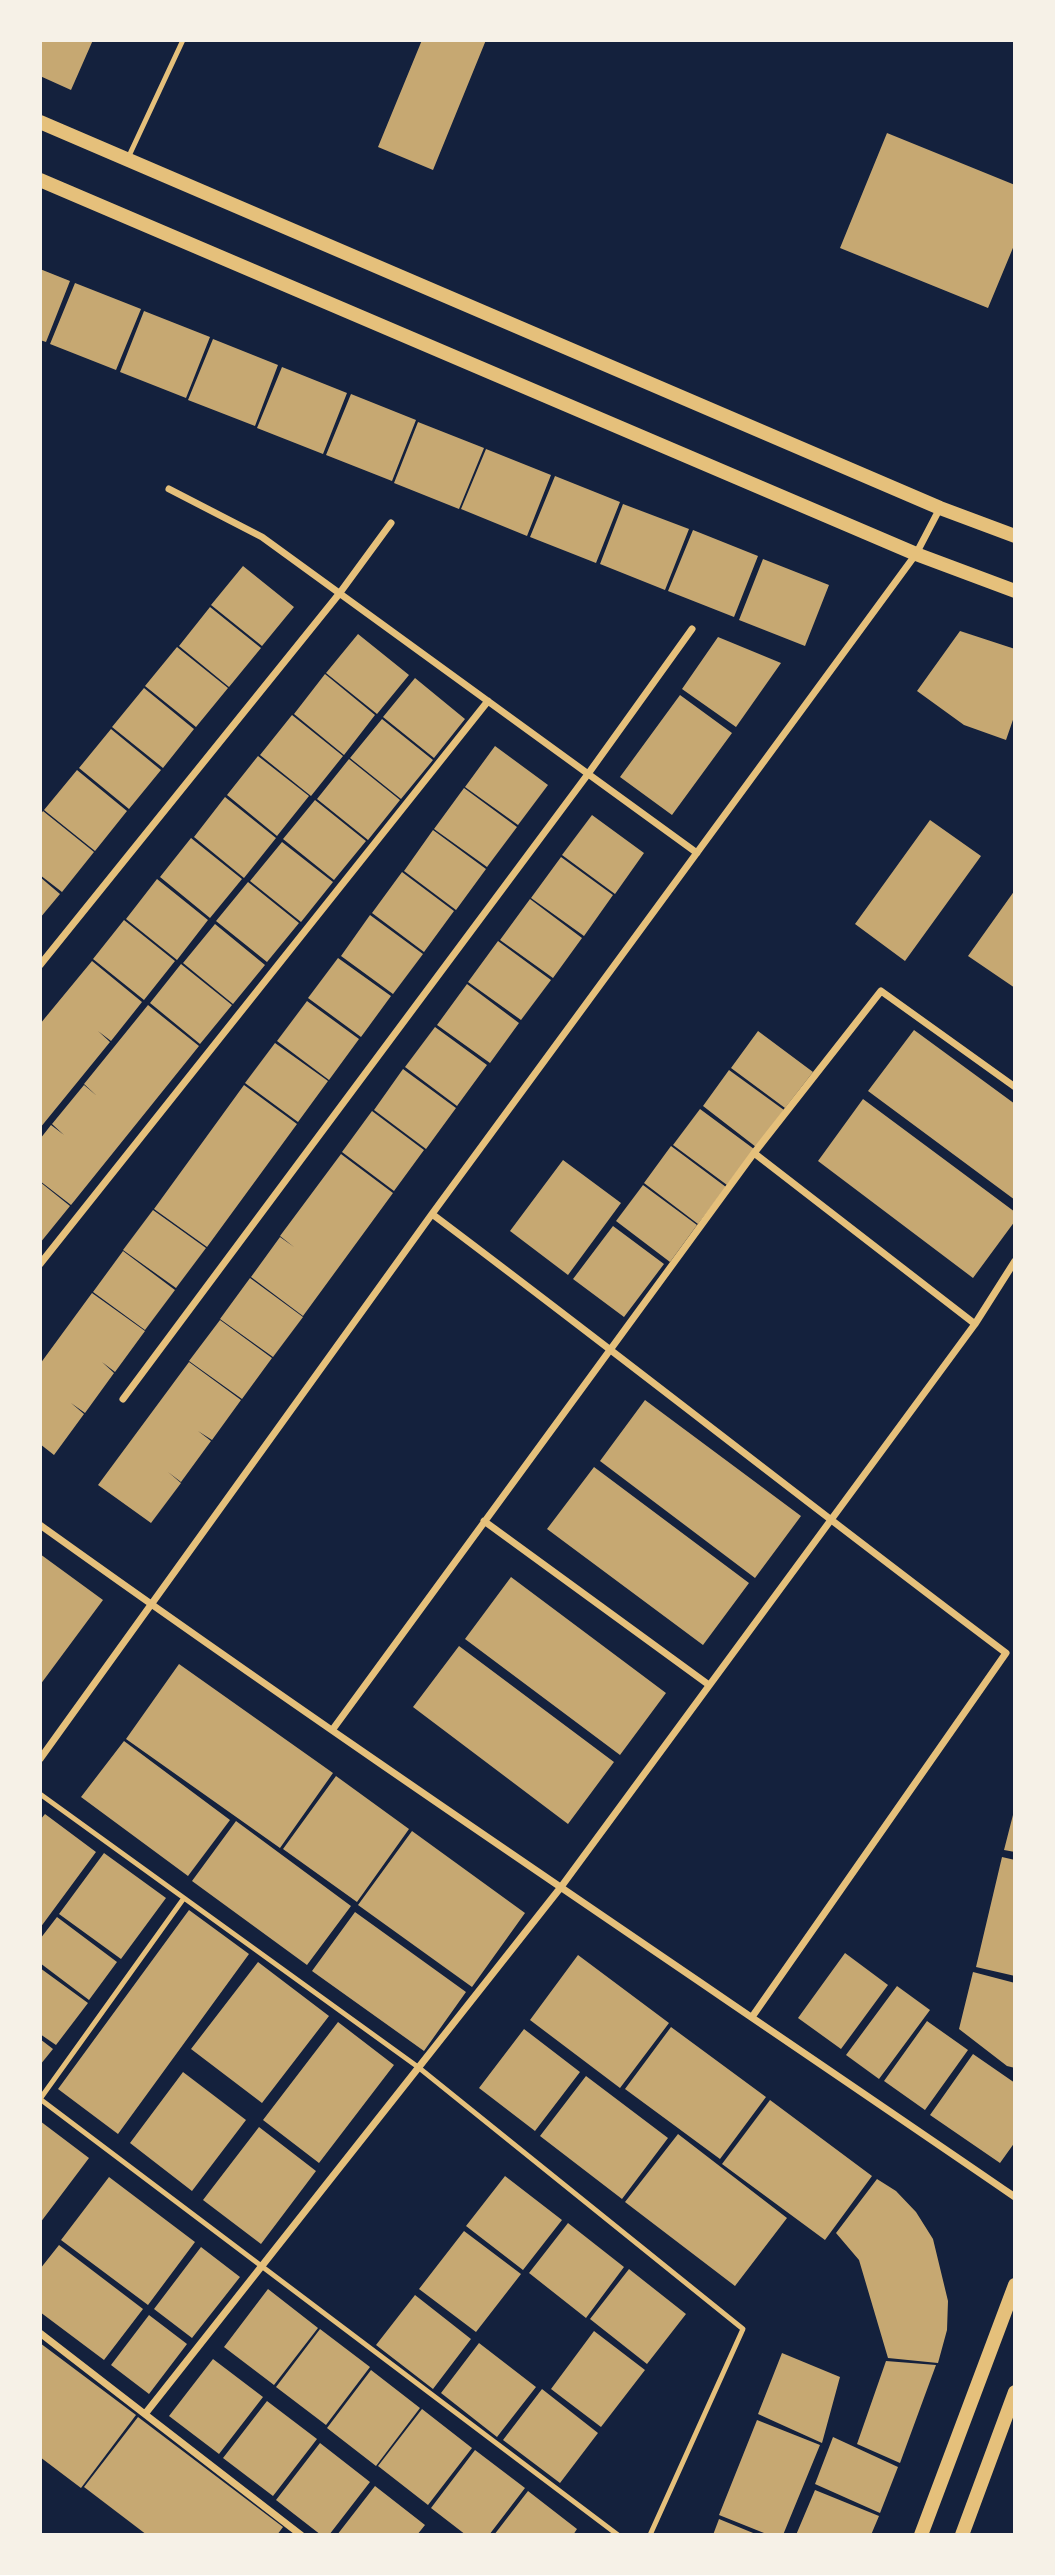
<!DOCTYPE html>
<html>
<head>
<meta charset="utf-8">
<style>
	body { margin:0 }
	#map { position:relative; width:1055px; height:2575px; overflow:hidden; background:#14213d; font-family:Montserrat,sans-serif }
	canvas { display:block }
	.frame { position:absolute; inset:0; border:42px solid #f6f1e7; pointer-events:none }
</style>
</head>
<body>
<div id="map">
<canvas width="1055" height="2575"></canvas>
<div class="frame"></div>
</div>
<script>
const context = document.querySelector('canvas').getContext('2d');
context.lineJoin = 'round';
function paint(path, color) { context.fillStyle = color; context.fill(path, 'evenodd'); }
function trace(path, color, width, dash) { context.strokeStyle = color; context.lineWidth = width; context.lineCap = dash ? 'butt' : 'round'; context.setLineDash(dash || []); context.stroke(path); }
paint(new Path2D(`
	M40 40H93L71 90 40 76Z
	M422 40H486L433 170 378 147Z
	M887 133 1015 185V243L988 308 840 248Z
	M40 269 70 281 46 342 40 340Z
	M75 283 141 309 116 370 50 344Z
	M144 311 210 337 186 398 120 372Z
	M213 339 278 365 255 426 188 400Z
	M282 367 347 393 323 454 257 428Z
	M351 394 416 420 392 481 326 455Z
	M418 422 484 448 459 509 394 483Z
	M486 449 551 475 527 536 461 509Z
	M555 476 620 502 596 563 530 537Z
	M623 504 689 529 665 590 600 564Z
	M693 530 758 556 734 617 668 591Z
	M763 559 829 585 805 646 739 620Z
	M243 566 294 607 262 646 211 605Z
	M210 607 261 648 229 687 179 646Z
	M960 631 1015 649V714L1006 740 964 725 917 691Z
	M358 634 409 675 377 714 326 673Z
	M718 637 781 663 736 727 682 689Z
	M177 647 228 688 196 727 145 686Z
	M325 674 375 715 344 755 294 714Z
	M415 678 465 719 434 758 383 717Z
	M144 688 194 729 163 768 112 727Z
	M680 695 732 733 672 815 620 777Z
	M292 715 343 756 311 796 260 755Z
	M382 719 433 760 401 799 350 758Z
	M111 729 161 770 129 809 79 768Z
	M495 746 548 785 518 825 465 787Z
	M258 756 309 796 277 836 227 795Z
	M349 759 400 800 368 840 317 799Z
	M77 770 127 811 95 851 44 810Z
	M464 788 517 827 487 867 434 829Z
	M225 797 276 838 244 878 194 837Z
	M315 800 366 841 334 880 283 839Z
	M43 811 94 852 62 892 40 875V815Z
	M592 815 644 853 615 894 562 855Z
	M930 820 981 856 905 961 855 924Z
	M433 830 486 869 456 910 404 871Z
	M191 838 242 879 210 918 160 877Z
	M282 842 333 882 301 922 250 881Z
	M561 857 613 895 584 936 531 898Z
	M402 872 454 911 424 952 372 913Z
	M40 877 60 894 40 918Z
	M157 879 208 920 177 960 126 919Z
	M248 882 299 923 267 962 216 921Z
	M1015 890V988L968 956Z
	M530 899 582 938 553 978 500 940Z
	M370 915 423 954 393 994 341 956Z
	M124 920 175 961 144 1000 93 959Z
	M215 924 265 965 233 1004 183 963Z
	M498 941 551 980 521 1020 468 982Z
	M338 958 391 996 361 1037 308 998Z
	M92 961 142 1002 111 1041 98 1031 110 1042 40 1128V1024Z
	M181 964 232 1005 200 1044 150 1003Z
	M467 984 519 1023 490 1063 437 1025Z
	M307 1001 359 1039 329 1080 277 1041Z
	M148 1005 199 1046 71 1205 40 1181V1139L51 1125 64 1135 52 1124 84 1085 97 1096 84 1084Z
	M435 1027 487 1065 457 1106 405 1067Z
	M914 1030 1015 1104V1200L868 1091Z
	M758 1031 813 1072 785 1108 731 1068Z
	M275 1043 328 1081 298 1122 245 1083Z
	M403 1069 456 1108 426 1149 374 1110Z
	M729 1070 784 1110 756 1147 703 1106Z
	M244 1085 297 1124 207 1247 154 1209Z
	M863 1099 1015 1212V1221L973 1278 818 1161Z
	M700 1109 754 1149 727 1185 673 1145Z
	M372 1111 424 1150 394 1191 342 1152Z
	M671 1146 726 1187 698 1224 644 1183Z
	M341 1154 393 1193 303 1316 251 1277 280 1237 294 1247 280 1236Z
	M563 1160 621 1203 568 1275 510 1231Z
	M40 1182 70 1206 40 1243Z
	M643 1185 697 1225 670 1262 616 1221Z
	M153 1210 206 1248 176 1288 123 1250Z
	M613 1226 664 1264 624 1317 573 1279Z
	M123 1251 175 1290 145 1330 93 1292Z
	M250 1278 303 1317 273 1357 220 1319Z
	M92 1293 145 1331 115 1372 102 1362 114 1373 85 1413 71 1403 84 1414 54 1455 40 1444V1364Z
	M220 1320 272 1358 242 1399 189 1361Z
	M189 1362 241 1400 212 1440 198 1431 211 1441 181 1482 168 1472 181 1483 151 1523 98 1485Z
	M645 1400 801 1516 755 1578 600 1461Z
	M594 1467 749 1583 703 1645 547 1529Z
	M40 1554 103 1600 40 1685Z
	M511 1577 666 1693 620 1755 465 1639Z
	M459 1646 614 1762 568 1824 413 1707Z
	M179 1664 333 1773 280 1848 126 1739Z
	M124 1741 230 1820 188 1876 81 1797Z
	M336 1776 409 1829 357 1902 283 1849Z
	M1014 1811H1015V1852L1004 1850Z
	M45 1814 96 1852 40 1928V1820Z
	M236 1821 351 1906 307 1965 192 1881Z
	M412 1831 525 1913 472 1987 358 1905Z
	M104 1853 166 1898 121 1959 59 1914Z
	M1002 1857 1015 1860V1976L976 1967Z
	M189 1910 249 1954 118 2134 58 2089Z
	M355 1912 466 1992 424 2051 312 1971Z
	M57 1917 117 1962 89 2000 40 1963V1939Z
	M845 1953 888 1985 841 2049 798 2018Z
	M578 1955 669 2023 620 2088 530 2020Z
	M258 1962 329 2016 262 2103 191 2049Z
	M40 1968 88 2003 56 2045 40 2034Z
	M973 1972 1015 1983V2068L1007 2066 959 2029Z
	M897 1986 930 2010 879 2079 846 2055Z
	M927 2021 968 2050 925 2110 884 2081Z
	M338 2022 394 2065 319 2163 263 2120Z
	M671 2027 766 2097 720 2159 625 2089Z
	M524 2029 580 2072 535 2131 479 2088Z
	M40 2039 53 2049 40 2065Z
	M973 2054 1015 2083V2142L1000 2163 930 2115Z
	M183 2072 246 2120 192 2191 130 2143Z
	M586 2076 668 2138 622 2199 540 2136Z
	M770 2100 872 2176 825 2240 722 2164Z
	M40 2121 89 2158 40 2223Z
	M259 2127 316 2171 261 2244 203 2200Z
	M678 2134 787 2218 735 2286 625 2202Z
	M505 2176 562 2220 523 2270 466 2226Z
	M109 2177 195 2242 148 2305 61 2240Z
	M877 2179 896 2191 916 2212 933 2239 948 2301 947 2330 938 2363 888 2358 859 2260 836 2233Z
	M568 2223 624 2267 586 2318 529 2273Z
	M464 2231 521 2274 476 2332 419 2289Z
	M59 2245 143 2309 104 2360 40 2312V2269Z
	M201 2247 240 2277 192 2338 154 2309Z
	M629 2269 686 2314 647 2364 590 2319Z
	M268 2289 318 2328 274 2385 224 2347Z
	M415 2295 471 2339 433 2389 376 2345Z
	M149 2315 187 2344 149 2394 111 2365Z
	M320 2329 370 2367 326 2425 276 2387Z
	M594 2331 645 2370 601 2427 551 2389Z
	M40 2343 136 2415 81 2488 40 2457Z
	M479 2343 536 2387 497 2437 441 2393Z
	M782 2353 840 2377 822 2443 758 2414Z
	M213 2359 263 2397 219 2454 169 2416Z
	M886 2361 936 2365 900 2463 857 2444Z
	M371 2370 420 2408 376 2466 327 2428Z
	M542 2389 598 2433 560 2483 503 2440Z
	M267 2401 317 2439 273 2496 223 2458Z
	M422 2409 472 2448 428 2505 378 2466Z
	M138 2417 283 2527 277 2535H147L84 2487Z
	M757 2420 820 2445 783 2535H769L719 2515Z
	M833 2437 898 2467 880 2513 815 2484Z
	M320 2443 370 2482 329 2535H321L276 2500Z
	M475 2450 525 2488 489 2535H466L431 2508Z
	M375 2486 425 2525 417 2535H337Z
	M815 2490 879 2516 871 2535H796Z
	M528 2491 577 2529 573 2535H494Z
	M719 2519 758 2535H713Z`), '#c6a872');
trace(new Path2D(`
	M128 158 183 40
	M40 1794 418 2067 743 2329 650 2535
	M184 1898 40 2099 618 2535`), '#e5c07b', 5);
trace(new Path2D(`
	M169 489 262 537 697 853
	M40 965 339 594 391 523
	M432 1214C625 1359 813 1508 1006 1653L752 2017
	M40 1264 488 701
	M975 1324 754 1153 881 991 1015 1087
	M123 1399 588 774 692 629
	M484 1521 709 1685
	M40 1525C361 1755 690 1974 1015 2197
	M333 1729 754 1153
	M40 1759 432 1214 916 554 940 508
	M40 2333 301 2535
	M145 2414 561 1887 975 1324 1015 1261`), '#e5c07b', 7);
trace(new Path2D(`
	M40 122 940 508 1015 536
	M40 180 916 554 1015 591
	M921 2535 1015 2285
	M962 2535 1015 2392`), '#e5c07b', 14);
</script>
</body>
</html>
